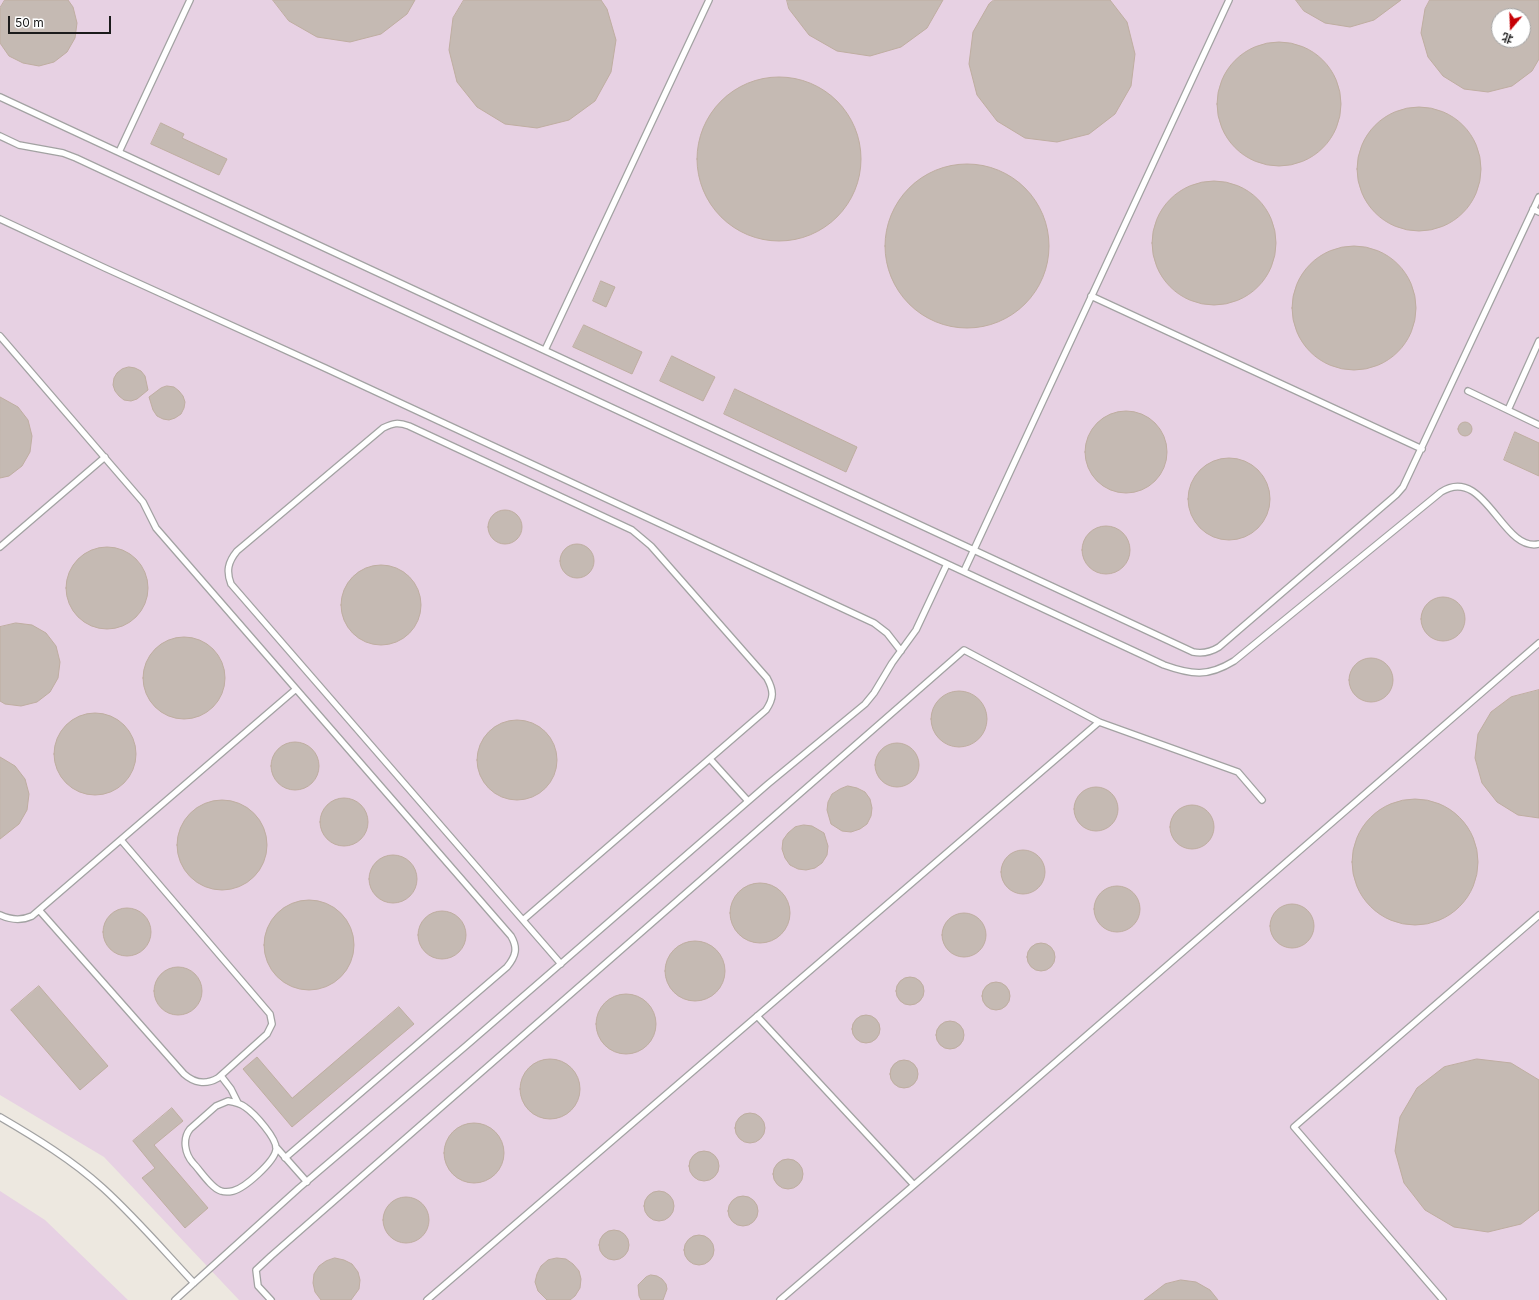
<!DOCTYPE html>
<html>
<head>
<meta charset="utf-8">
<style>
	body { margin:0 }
	#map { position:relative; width:1539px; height:1300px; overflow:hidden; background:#ede8e0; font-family:Inter,"Noto Sans SC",sans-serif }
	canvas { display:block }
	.north { position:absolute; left:1491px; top:8px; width:40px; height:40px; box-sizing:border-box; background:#fff; border:1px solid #a4a4a4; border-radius:50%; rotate:199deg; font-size:11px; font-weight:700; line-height:16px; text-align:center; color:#1b1b1b }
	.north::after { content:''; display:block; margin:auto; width:14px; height:18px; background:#c60005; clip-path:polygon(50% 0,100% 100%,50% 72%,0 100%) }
	.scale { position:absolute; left:8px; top:16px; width:103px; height:18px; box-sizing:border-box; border:2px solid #1b1b1b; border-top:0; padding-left:5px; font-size:12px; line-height:14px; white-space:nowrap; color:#1b1b1b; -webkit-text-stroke:3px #fff; paint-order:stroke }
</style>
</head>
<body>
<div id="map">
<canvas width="1539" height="1300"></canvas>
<div class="north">北</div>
<div class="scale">50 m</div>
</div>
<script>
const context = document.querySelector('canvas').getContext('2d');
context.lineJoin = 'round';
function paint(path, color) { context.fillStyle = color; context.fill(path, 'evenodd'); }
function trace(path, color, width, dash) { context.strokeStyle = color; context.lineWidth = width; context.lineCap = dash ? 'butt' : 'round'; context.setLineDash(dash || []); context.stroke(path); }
paint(new Path2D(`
	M0 0H1539V1300H239L104 1157 0 1095ZM1499 16H1523V40H1499Z
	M0 1191 45 1220 128 1300H0Z`), '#e7d1e3');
const building = new Path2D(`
	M5 0H68L73 7 77 23 75 38 67 52 54 62 39 66 23 63 9 56 0 43V8Z
	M273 0H415L407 14 381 34 350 42 317 37 289 21Z
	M464 0H601L607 9 616 40 611 72 595 101 569 120 537 128 505 124 477 107 457 82 449 50 453 18Z
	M787 0H943L927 28 901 47 870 56 837 51 809 35 789 9Z
	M994 0H1110L1127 22 1135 54 1131 86 1115 114 1089 134 1057 142 1025 138 997 121 977 95 969 64 973 32 989 4Z
	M1296 0H1401L1374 20 1350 27 1325 23 1304 11Z
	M1430 0H1539V59L1532 71 1512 86 1488 92 1464 89 1443 76 1428 57 1421 33 1425 9ZM1499 16H1523V40H1499Z
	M1217 104a62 62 0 1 1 124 0a62 62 0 1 1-124 0Z
	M697 159a82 82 0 1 1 164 0a82 82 0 1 1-164 0Z
	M1357 169a62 62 0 1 1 124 0a62 62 0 1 1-124 0Z
	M161 123 184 134 182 138 227 159 219 175 151 144Z
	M885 246a82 82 0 1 1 164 0a82 82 0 1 1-164 0Z
	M1152 243a62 62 0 1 1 124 0a62 62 0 1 1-124 0Z
	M1292 308a62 62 0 1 1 124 0a62 62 0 1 1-124 0Z
	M601 281 615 287 606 307 593 301Z
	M584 325 642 352 632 374 573 347Z
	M672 356 715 377 703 401 660 381Z
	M129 367 135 368 141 371 145 376 148 390 137 399 131 401 124 400 119 396 115 391 113 385 114 378 117 373 122 369Z
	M167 386 174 387 179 391 183 396 185 402 184 408 181 414 175 418 169 420 163 419 157 416 153 410 149 397 161 388Z
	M735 389 857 447 846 472 724 414Z
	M0 397 18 407 28 420 32 436 30 452 22 466 9 476 0 478Z
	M1085 452a41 41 0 1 1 82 0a41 41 0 1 1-82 0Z
	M1458 429a7 7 0 1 1 14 0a7 7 0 1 1-14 0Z
	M1515 432 1539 443V476L1504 460Z
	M1188 499a41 41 0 1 1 82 0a41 41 0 1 1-82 0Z
	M488 527a17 17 0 1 1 34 0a17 17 0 1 1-34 0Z
	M1082 550a24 24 0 1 1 48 0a24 24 0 1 1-48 0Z
	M560 561a17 17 0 1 1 34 0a17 17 0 1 1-34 0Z
	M66 588a41 41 0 1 1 82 0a41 41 0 1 1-82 0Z
	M341 605a40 40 0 1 1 80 0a40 40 0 1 1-80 0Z
	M1421 619a22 22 0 1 1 44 0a22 22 0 1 1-44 0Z
	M16 623 32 625 46 633 56 646 60 662 58 678 50 692 37 702 21 706 5 704 0 701V627Z
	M143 678a41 41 0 1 1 82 0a41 41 0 1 1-82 0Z
	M1349 680a22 22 0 1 1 44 0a22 22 0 1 1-44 0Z
	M1539 690V818L1518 815 1497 802 1482 783 1475 758 1478 734 1491 712 1511 697Z
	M931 719a28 28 0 1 1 56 0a28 28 0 1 1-56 0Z
	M54 754a41 41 0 1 1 82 0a41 41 0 1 1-82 0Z
	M477 760a40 40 0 1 1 80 0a40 40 0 1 1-80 0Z
	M271 766a24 24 0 1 1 48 0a24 24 0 1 1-48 0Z
	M875 765a22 22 0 1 1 44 0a22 22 0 1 1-44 0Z
	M0 757 15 766 25 779 29 794 27 810 19 824 0 839Z
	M848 786 857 788 865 792 870 799 872 808 871 816 867 824 860 829 851 832 842 831 831 824 827 810 828 802 832 794 840 789Z
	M1074 809a22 22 0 1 1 44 0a22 22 0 1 1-44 0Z
	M320 822a24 24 0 1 1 48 0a24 24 0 1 1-48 0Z
	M1352 862a63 63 0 1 1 126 0a63 63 0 1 1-126 0Z
	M177 845a45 45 0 1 1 90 0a45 45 0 1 1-90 0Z
	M1170 827a22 22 0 1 1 44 0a22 22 0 1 1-44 0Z
	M804 825 812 826 824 833 828 846 827 855 822 863 815 868 806 870 798 869 790 865 785 858 782 849 783 840 788 833 795 827Z
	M1001 872a22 22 0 1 1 44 0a22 22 0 1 1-44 0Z
	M369 879a24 24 0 1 1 48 0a24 24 0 1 1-48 0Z
	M730 913a30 30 0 1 1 60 0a30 30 0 1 1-60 0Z
	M1094 909a23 23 0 1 1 46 0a23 23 0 1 1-46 0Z
	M264 945a45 45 0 1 1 90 0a45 45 0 1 1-90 0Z
	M1270 926a22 22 0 1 1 44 0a22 22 0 1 1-44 0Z
	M103 932a24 24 0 1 1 48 0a24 24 0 1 1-48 0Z
	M418 935a24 24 0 1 1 48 0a24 24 0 1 1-48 0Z
	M942 935a22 22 0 1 1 44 0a22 22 0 1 1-44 0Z
	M665 971a30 30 0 1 1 60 0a30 30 0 1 1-60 0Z
	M1027 957a14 14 0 1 1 28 0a14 14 0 1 1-28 0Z
	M154 991a24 24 0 1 1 48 0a24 24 0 1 1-48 0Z
	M896 991a14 14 0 1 1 28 0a14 14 0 1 1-28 0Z
	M982 996a14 14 0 1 1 28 0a14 14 0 1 1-28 0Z
	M39 986 108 1066 80 1090 11 1010Z
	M596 1024a30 30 0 1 1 60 0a30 30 0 1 1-60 0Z
	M399 1007 414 1024 292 1127 243 1069 257 1057 292 1098Z
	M852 1029a14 14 0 1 1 28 0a14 14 0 1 1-28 0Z
	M936 1035a14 14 0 1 1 28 0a14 14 0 1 1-28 0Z
	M520 1089a30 30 0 1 1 60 0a30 30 0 1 1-60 0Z
	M1477 1059 1511 1063 1539 1080V1210L1521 1224 1488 1232 1454 1227 1425 1210 1404 1183 1395 1151 1400 1117 1417 1088 1444 1067Z
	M890 1074a14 14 0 1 1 28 0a14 14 0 1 1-28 0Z
	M172 1108 183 1121 154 1145 208 1208 185 1228 142 1178 155 1168 133 1141Z
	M735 1128a15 15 0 1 1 30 0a15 15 0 1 1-30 0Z
	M444 1153a30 30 0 1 1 60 0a30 30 0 1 1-60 0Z
	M689 1166a15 15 0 1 1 30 0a15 15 0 1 1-30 0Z
	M773 1174a15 15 0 1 1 30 0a15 15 0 1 1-30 0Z
	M644 1206a15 15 0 1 1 30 0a15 15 0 1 1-30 0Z
	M728 1211a15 15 0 1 1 30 0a15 15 0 1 1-30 0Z
	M383 1220a23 23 0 1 1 46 0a23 23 0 1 1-46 0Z
	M599 1245a15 15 0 1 1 30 0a15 15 0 1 1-30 0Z
	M684 1250a15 15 0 1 1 30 0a15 15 0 1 1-30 0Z
	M335 1258 344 1260 352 1264 358 1272 360 1280 359 1289 351 1300H321L315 1292 313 1283 314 1274 319 1266 326 1261Z
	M557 1258 566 1259 573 1264 579 1271 581 1279 580 1288 575 1296 570 1300H547L538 1291 535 1282 537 1274 541 1266 548 1260Z
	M651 1275 657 1276 662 1279 666 1284 667 1289 663 1300H641L639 1296 638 1285 646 1277Z
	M1181 1280 1196 1282 1210 1290 1218 1300H1144L1165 1284Z`);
paint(building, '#c5bab3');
trace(building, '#bfaea1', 1);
const lane = new Path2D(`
	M0 97 1193 652C1203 654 1211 652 1219 647L1396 495 1403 487 1539 197
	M0 136 19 145 63 153 76 158 1164 665C1192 675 1208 677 1234 661L1441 492C1485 464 1502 553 1539 544
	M119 152 190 0
	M1533 209 1539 212
	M0 219 105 268 325 368 874 623 887 633 901 651
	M1091 296 1422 449
	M0 336 143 502 156 528 511 936C518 948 516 956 507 967L285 1158
	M545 350 709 0
	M1468 391 1539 425
	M1508 410 1539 341
	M0 547 105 457
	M964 571 1229 0
	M710 759 748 801
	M39 910 184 1074C194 1083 206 1085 218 1078L267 1034 272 1024 270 1014 121 840
	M0 915C11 920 21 921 32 916L296 689
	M523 920 766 710C774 698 774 691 767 678L651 546 632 530 409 426C398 422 393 423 383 428L237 551C228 562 226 571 231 584L561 964
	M757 1016 914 1185 780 1300
	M221 1076 231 1089 238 1103
	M228 1101C234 1102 240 1103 245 1107 254 1113 278 1139 276 1150 274 1162 245 1188 233 1191 229 1192 224 1192 221 1191 211 1188 200 1170 193 1163 185 1154 182 1139 190 1129L216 1106Z
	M0 1117C36 1138 72 1160 103 1188 136 1218 164 1251 194 1283
	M276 1147 307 1182
	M914 1185 1539 643
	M175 1300 299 1188 467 1045 768 784 865 704 874 693 892 663 916 630 947 564
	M271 1300 258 1286 256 1270 271 1256 964 650 1099 722 1238 772 1262 800
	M427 1300 1099 722
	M1443 1300 1294 1127 1539 915`);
trace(lane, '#a2a2a2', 8);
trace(lane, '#fff', 5.5);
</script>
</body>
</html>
